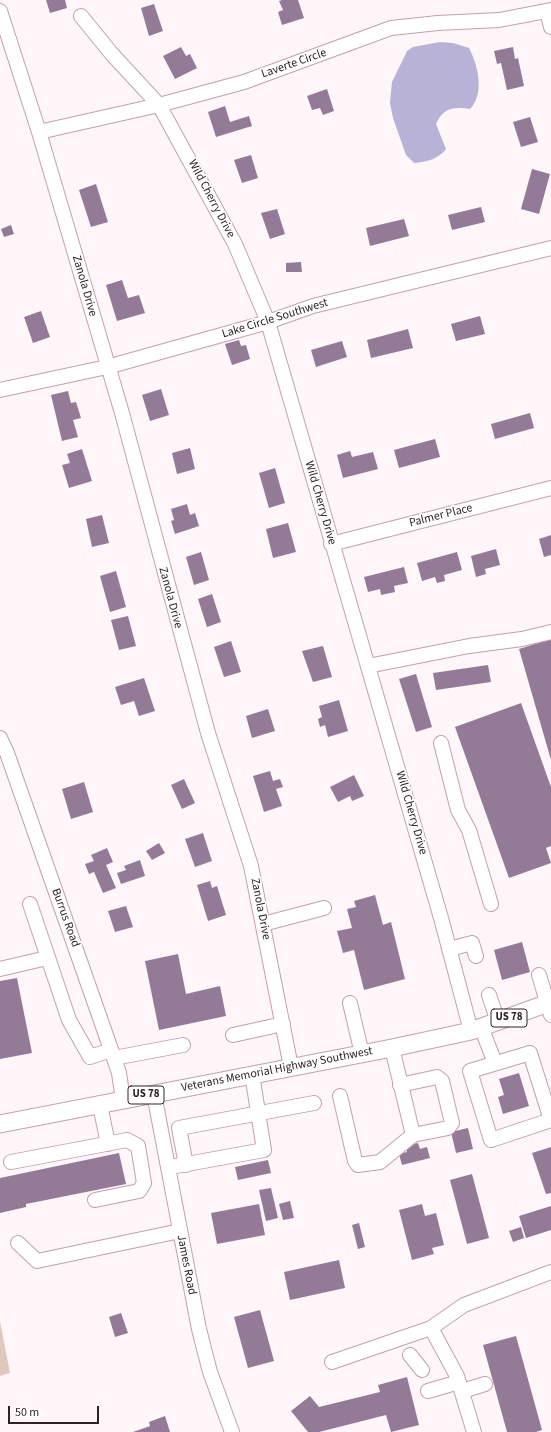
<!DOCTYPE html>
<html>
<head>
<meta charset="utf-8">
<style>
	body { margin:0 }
	#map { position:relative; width:551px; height:1432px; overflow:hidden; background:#fff6fa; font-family:"Source Sans 3",sans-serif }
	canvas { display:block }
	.scale { position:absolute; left:8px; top:1406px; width:91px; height:18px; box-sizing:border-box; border:2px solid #302128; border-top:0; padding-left:5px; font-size:12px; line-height:14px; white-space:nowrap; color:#302128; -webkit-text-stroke:3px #fff; paint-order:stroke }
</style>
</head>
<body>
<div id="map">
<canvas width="551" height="1432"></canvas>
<div class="scale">50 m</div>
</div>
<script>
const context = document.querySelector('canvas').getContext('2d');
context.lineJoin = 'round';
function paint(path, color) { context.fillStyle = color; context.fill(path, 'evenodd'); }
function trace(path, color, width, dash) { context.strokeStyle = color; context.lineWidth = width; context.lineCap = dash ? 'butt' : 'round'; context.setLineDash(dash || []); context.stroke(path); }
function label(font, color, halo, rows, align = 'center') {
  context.font = font + ' "Source Sans 3",sans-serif'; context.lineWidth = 3.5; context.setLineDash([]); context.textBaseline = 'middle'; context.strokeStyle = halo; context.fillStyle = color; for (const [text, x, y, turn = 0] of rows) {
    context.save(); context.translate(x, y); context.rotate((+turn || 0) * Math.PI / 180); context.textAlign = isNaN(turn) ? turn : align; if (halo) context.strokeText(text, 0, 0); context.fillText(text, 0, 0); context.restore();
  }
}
paint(new Path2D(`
	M0 1321 10 1373 0 1376Z`), '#e1c8bd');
paint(new Path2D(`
	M440 42 453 43 469 48C478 65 485 94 470 109 453 107 444 107 436 124L446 149C438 159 427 162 414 163L406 155 393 118 390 103 392 82 407 51 413 47Z`), '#b8b2d6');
paint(new Path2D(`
	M46 0H65L67 8 50 13Z
	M282 0H298L304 18 282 25 278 12 283 10 279 1Z
	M154 4 163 31 149 36 141 8Z
	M181 47 186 56 190 54 197 68 175 79 163 56Z
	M513 47 515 59 518 58 524 86 507 90 501 63 497 64 494 51Z
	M327 89 334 111 323 115 320 108 312 110 307 96Z
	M225 106 230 122 249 116 252 126 216 137 208 112Z
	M530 117 538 142 521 147 513 122Z
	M251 155 258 178 242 183 234 160Z
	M532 169 550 174 539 214 521 209Z
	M96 184 108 222 91 227 79 190Z
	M481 207 485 222 452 230 448 215Z
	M277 209 285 234 270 239 261 213Z
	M404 219 409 236 370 246 366 228Z
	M11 225 14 234 4 237 1 229Z
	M301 262 302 272H286V263Z
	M122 280 128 298 139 295 145 313 117 321 106 285Z
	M41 311 50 337 33 343 24 317Z
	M480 316 485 334 456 341 451 324Z
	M408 329 413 348 371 358 367 340Z
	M239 340 241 346 246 345 250 359 232 365 225 344Z
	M342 341 347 357 316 367 311 350Z
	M161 389 169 415 150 421 142 395Z
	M68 391 71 403 76 402 81 418 73 420 78 437 62 441 51 395Z
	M530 413 534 428 495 439 491 424Z
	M435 439 440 457 399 468 394 450Z
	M190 448 195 469 177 474 172 453Z
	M82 449 92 481 69 488 62 465 70 463 67 454Z
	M350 451 352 457 373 452 378 469 343 478 337 455Z
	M275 468 285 503 269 508 259 473Z
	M187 504 190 515 195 513 199 526 175 534 171 521 174 520 171 509Z
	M102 515 109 543 92 547 86 519Z
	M288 523 296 552 273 558 266 529Z
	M551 535V555L544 557 539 539Z
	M496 549 500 565 485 569 486 574 476 577 471 556Z
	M201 552 209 580 194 585 186 557Z
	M457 552 462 570 444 575 445 581 437 583 435 577 422 581 417 563Z
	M404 567 408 583 394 586 395 592 381 595 380 589 368 592 364 577Z
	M116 571 126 607 110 612 100 576Z
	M212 594 221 622 207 627 198 599Z
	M128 616 136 646 119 650 111 620Z
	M551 639V760L519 649Z
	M231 641 241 672 224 677 214 647Z
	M323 646 332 677 313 682 302 651Z
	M488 665 491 682 436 690 433 673Z
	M416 674 432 727 416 732 399 679Z
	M144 678 155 711 139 716 134 701 121 705 115 687Z
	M339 700 348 731 328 737 325 725 320 727 318 719 322 717 319 706Z
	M521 703 551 787V846L546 848 551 863 509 878 455 727Z
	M268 709 275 731 252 738 246 716Z
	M270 771 273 781 280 779 283 787 276 789 282 806 264 812 253 776Z
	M354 775 364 796 352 801 350 796 338 802 330 787Z
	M184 779 195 803 182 809 171 785Z
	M84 782 93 812 71 819 62 789Z
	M203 833 212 861 195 867 185 839Z
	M159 843 165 853 152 860 146 851Z
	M107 848 113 862 106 865 116 888 103 893 94 872 89 874 85 864 94 861 91 855Z
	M140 860 145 876 121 884 117 873 126 870 124 866Z
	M210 881 212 888 217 886 226 915 208 921 197 885Z
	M375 895 383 925 391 922 405 979 364 990 354 950 343 953 337 931 352 928 347 909 356 907 354 901Z
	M126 906 133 927 115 932 108 911Z
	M522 942 530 972 502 980 494 950Z
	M178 954 186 994 220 986 226 1016 159 1030 145 961Z
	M17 978 32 1053 0 1059V981Z
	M519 1073 529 1106 503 1114 498 1097 504 1095 499 1079Z
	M468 1128 473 1149 456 1153 451 1132Z
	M418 1143 420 1149 427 1147 430 1158 402 1165 399 1154 407 1152 406 1146Z
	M551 1147V1193L546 1194 532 1153Z
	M119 1153 126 1184 26 1204V1207L0 1213V1178Z
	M268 1160 271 1173 238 1180 235 1167Z
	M472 1174 489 1238 467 1244 450 1180Z
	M271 1188 278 1218 266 1221 259 1190Z
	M290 1201 294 1218 283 1220 279 1204Z
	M259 1204 265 1235 217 1244 211 1213Z
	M422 1204 425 1216 436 1213 444 1245 432 1248 434 1254 412 1260 399 1210Z
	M551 1206V1230L526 1238 519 1216Z
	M359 1223 365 1247 358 1249 352 1225Z
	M521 1227 524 1238 513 1242 509 1231Z
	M339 1260 345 1288 290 1300 284 1272Z
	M260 1310 274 1361 248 1368 234 1317Z
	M121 1313 128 1333 115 1337 109 1317Z
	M516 1336 542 1430 536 1432H507L483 1345Z
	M407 1377 419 1425 391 1432 386 1415 319 1432H308L291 1411 310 1396 319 1407 380 1392 378 1385Z
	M165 1416 170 1432H133L150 1426 149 1422Z`), '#937b97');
const minor = new Path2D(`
	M0 11 39 132 122 413 208 733 251 866 291 1067
	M547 11 551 27
	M81 16 111 53 159 105 235 244 268 322 441 918 471 1031
	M39 132 159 105 244 82 391 28 438 23 499 20 551 10
	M0 390 107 367 268 322 313 306 551 248
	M331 544 551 488
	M368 666 469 646 522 639 551 632
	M0 738 7 753 114 1058 119 1073 123 1100
	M441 743 458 810 469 830 491 904
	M30 904 69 1020 90 1057 111 1050
	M263 924 324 908
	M449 949 472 943 476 956
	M0 969 47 958
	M539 975 551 1015
	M489 995 498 1022
	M350 1003 362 1054
	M481 1027 495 1063
	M233 1035 283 1024
	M114 1058 183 1045
	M400 1085 437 1077 442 1081 452 1123 448 1128 413 1135
	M154 1094 199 1329 210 1372 232 1432
	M340 1096 355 1161 358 1165 380 1162 413 1135 392 1048
	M100 1105 108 1144
	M551 1120 530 1053 470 1071 491 1140 551 1120
	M11 1162 127 1140 138 1146 144 1183 139 1191 95 1200
	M186 1165 179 1128 314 1103
	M176 1166 264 1150 252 1074
	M18 1243 37 1261 180 1231
	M431 1328 457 1376 474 1432
	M410 1355 422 1370
	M332 1362 431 1328 464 1305 551 1272
	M428 1391 459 1382
	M462 1391 485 1384`);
const major = new Path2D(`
	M0 1124 392 1048 471 1031 551 1002`);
trace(minor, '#c49faf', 16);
trace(major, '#c49faf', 19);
trace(minor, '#fff', 14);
trace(major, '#fff', 17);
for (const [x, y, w] of [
	[509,1018,36],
	[146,1095,36]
]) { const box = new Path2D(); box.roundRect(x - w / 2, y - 9, w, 18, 3); context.fillStyle = '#fff'; context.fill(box); trace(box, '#302128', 1); }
label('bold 11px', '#302128', null, [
	["US 78",509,1018],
	["US 78",146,1095]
]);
label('12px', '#302128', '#fff', [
	["Laverte Circle",294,64,-19],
	["Wild Cherry Drive",211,199,62],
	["Zanola Drive",84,286,74],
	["Lake Circle Southwest",275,319,-17],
	["Wild Cherry Drive",320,503,74],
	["Palmer Place",441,516,-14],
	["Zanola Drive",170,598,75],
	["Wild Cherry Drive",411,813,74],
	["Zanola Drive",260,909,79],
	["Burrus Road",65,918,70],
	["Veterans Memorial Highway Southwest",277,1070,-11],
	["James Road",186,1265,79]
]);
</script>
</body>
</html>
